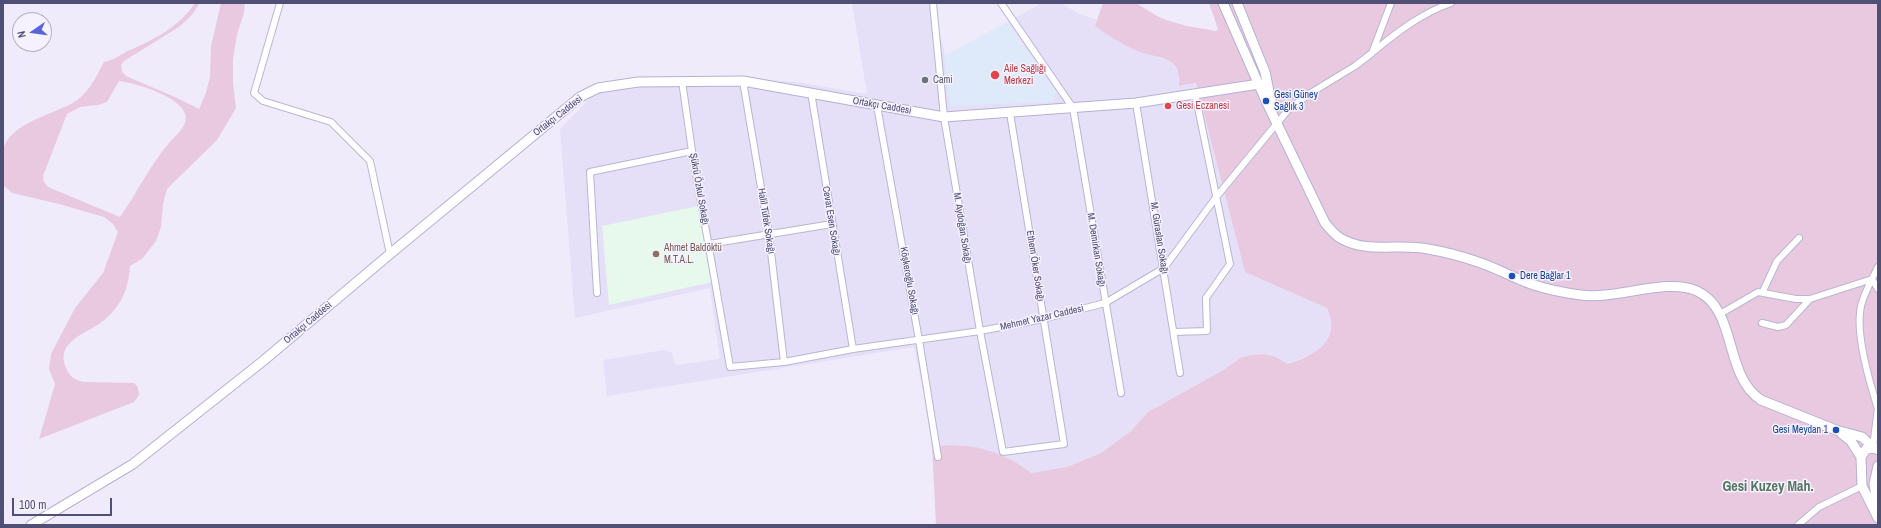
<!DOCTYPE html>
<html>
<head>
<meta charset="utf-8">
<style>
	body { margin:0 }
	#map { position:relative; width:1881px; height:528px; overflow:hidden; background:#f0ebfb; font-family:"Archivo Narrow",sans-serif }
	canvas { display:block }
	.frame { position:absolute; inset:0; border:4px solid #504f75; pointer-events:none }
	.north { position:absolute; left:12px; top:12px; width:40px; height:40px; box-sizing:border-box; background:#f5f1fe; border:1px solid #b3b0c7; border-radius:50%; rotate:257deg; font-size:11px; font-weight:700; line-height:16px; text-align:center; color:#504f75 }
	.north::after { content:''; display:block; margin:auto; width:14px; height:18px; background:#5965dc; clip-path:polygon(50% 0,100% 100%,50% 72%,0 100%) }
	.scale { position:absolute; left:12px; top:498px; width:100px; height:18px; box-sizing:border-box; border:2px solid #504f75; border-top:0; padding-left:5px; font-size:12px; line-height:14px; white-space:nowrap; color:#504f75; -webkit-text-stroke:3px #f5f1fe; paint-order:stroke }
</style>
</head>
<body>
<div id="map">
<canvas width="1881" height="528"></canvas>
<div class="frame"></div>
<div class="north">N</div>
<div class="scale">100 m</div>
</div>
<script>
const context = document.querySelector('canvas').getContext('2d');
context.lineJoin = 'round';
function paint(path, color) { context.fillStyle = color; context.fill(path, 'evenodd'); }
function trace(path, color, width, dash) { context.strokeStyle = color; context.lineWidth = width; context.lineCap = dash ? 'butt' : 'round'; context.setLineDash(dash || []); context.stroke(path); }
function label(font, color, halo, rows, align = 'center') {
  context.font = font + ' "Archivo Narrow",sans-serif'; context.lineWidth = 3; context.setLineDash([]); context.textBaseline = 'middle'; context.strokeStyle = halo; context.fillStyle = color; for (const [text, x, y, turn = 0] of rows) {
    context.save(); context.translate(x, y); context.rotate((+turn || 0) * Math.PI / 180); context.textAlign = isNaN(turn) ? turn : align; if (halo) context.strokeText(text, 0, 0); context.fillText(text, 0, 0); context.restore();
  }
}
paint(new Path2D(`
	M852 3H932L945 55 944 56 1056 93 1007 22 1042 3H1062L1077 13 1097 20 1095 26 1122 43 1171 62 1179 73 1180 86 1196 83 1245 271 1327 308 1330 317 1331 328 1326 342 1314 353 1287 364 1276 357 1263 354 1251 355 1240 358 1225 369 1148 412 1131 431 1101 453 1067 467 1031 473 1006 457 988 450 960 445 932 447 924 396 914 347 607 396 603 360 664 350 672 353 675 365 720 359 710 288 575 318 560 129 605 83 749 78 796 82 867 94Z`), '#e5dff8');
paint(new Path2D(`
	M698 206 712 282 609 305 602 226Z`), '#e7f8ec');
paint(new Path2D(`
	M1007 22 1056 93 1052 102 950 106 944 56Z`), '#deeaf9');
paint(new Path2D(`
	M195 3H200L191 16 179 27 124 61 121 65 122 72 126 76 175 97 199 109 206 93 210 76 211 46 221 3H245L244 13 237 35 233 59V83L236 108 217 140 167 189 163 204 161 227 156 241 143 258 130 266C129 282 125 297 115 309 110 315 105 320 99 324 84 334 55 343 66 368 69 376 76 381 85 382L134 383 138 387 139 395 134 402 39 439 55 384 49 369 51 354 75 308 103 273 118 232 113 224 104 217 59 204 12 193 3 185C3 174 1 162 3 151 7 125 52 114 71 104 88 95 96 77 104 62 115 60 121 54 130 50 155 39 179 27 195 3ZM119 81C135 83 185 97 186 118 186 127 175 136 169 143 150 165 137 193 120 217L48 187 44 182 43 176 67 114 80 107 98 105 107 102Z
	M1103 3H1136L1157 16 1166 20 1187 26 1216 31 1218 29 1209 3H1878V525H936L932 447C969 441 1002 450 1031 473L1067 467 1101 453 1131 431 1148 412 1225 369 1240 358 1251 355 1264 354 1276 357 1287 364C1314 356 1342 341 1327 308L1245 272 1196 83 1179 86C1180 77 1179 69 1172 63 1164 56 1151 56 1140 52 1124 46 1109 36 1095 26Z`), '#e9c9e0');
const street = new Path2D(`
	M280 3 254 93 263 101 331 122 370 161 390 254
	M933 3 944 117 980 331 1003 452 1064 444 1010 113
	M1001 3 1073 108 1121 393
	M1373 52C1397 32 1422 13 1451 3
	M682 81 692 151 730 367 784 362 853 349 980 331 1043 319 1105 303 1164 268 1217 196 1288 110 1309 94 1355 66 1372 53 1391 3
	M743 81 769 235 784 362
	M811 92 853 349
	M1136 103 1180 373
	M877 106 919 340 938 457
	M709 244 832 224
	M1878 267C1872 279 1864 293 1861 306 1855 332 1870 384 1878 409
	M1872 279 1878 289
	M1763 291 1777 261 1799 238
	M597 293 590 172 692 151
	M1720 314 1758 292 1796 299H1810L1872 279
	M1762 323 1778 327 1786 325 1810 299
	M1174 332 1207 331 1206 298 1230 264 1195 93
	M1873 447 1878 408
	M1798 525 1819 507 1862 486`);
const secondary = new Path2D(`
	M1223 3 1266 101 1325 223C1329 228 1334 234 1340 238 1367 254 1399 243 1428 249 1446 252 1464 257 1481 263 1498 269 1514 278 1531 284 1546 289 1565 293 1581 295 1616 300 1667 277 1697 291 1738 310 1723 375 1761 400L1836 430 1862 437 1873 447 1878 450
	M1237 3 1265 72 1272 106
	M1842 434 1851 441 1861 457
	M1878 448 1866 449 1861 457 1862 486 1878 518
	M1878 466 1874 484 1878 508
	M31 525 133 464 263 361 390 254 580 97 598 88 638 82 743 81 944 117 1136 103 1259 84`);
trace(street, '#b9b6d2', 8);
trace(secondary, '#b5b1d2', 11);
trace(street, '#fff', 6);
trace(secondary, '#fff', 9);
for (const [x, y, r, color] of [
	[995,75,5,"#e0444e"],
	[925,80,4,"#6b7280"],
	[1266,101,4,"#1a4fb4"],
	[1168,106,4,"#e0444e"],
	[656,254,4,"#8d6e63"],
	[1512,276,4,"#1a4fb4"],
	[1836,430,4,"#1a4fb4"]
]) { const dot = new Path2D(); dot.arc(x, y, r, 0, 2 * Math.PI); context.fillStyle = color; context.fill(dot); trace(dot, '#f5f1fe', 1.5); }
label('10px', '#be3a42', '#f5f1fe', [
	["Aile Sağlığı",1004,69],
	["Merkezi",1004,81],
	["Gesi Eczanesi",1176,106]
], 'left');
label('10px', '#5b616d', '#f5f1fe', [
	["Cami",933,80]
], 'left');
label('10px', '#164399', '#f5f1fe', [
	["Gesi Güney",1274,95],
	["Sağlık 3",1274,107],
	["Dere Bağlar 1",1520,276],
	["Gesi Meydan 1",1828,430,"right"]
], 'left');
label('10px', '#504f75', '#f5f1fe', [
	["Ortakçı Caddesi",882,106,10],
	["Ortakçı Caddesi",558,116,-38],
	["Şükrü Özkul Sokağı",699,189,80],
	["Halil Tüfek Sokağı",766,221,81],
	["Cevat Esen Sokağı",831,221,81],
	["M. Aydoğan Sokağı",962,228,81],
	["M. Güraslan Sokağı",1159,238,81],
	["M. Demirkan Sokağı",1096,250,81],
	["Ethem Öker Sokağı",1035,266,81],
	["Köşkeroğlu Sokağı",909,281,80],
	["Mehmet Yazar Caddesi",1042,318,-13],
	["Ortakçı Caddesi",308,323,-40]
]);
label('10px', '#785e54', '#f5f1fe', [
	["Ahmet Baldöktü",664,248],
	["M.T.A.L.",664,260]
], 'left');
label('bold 14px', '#557660', '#f5f1fe', [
	["Gesi Kuzey Mah.",1768,487]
]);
</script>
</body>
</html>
